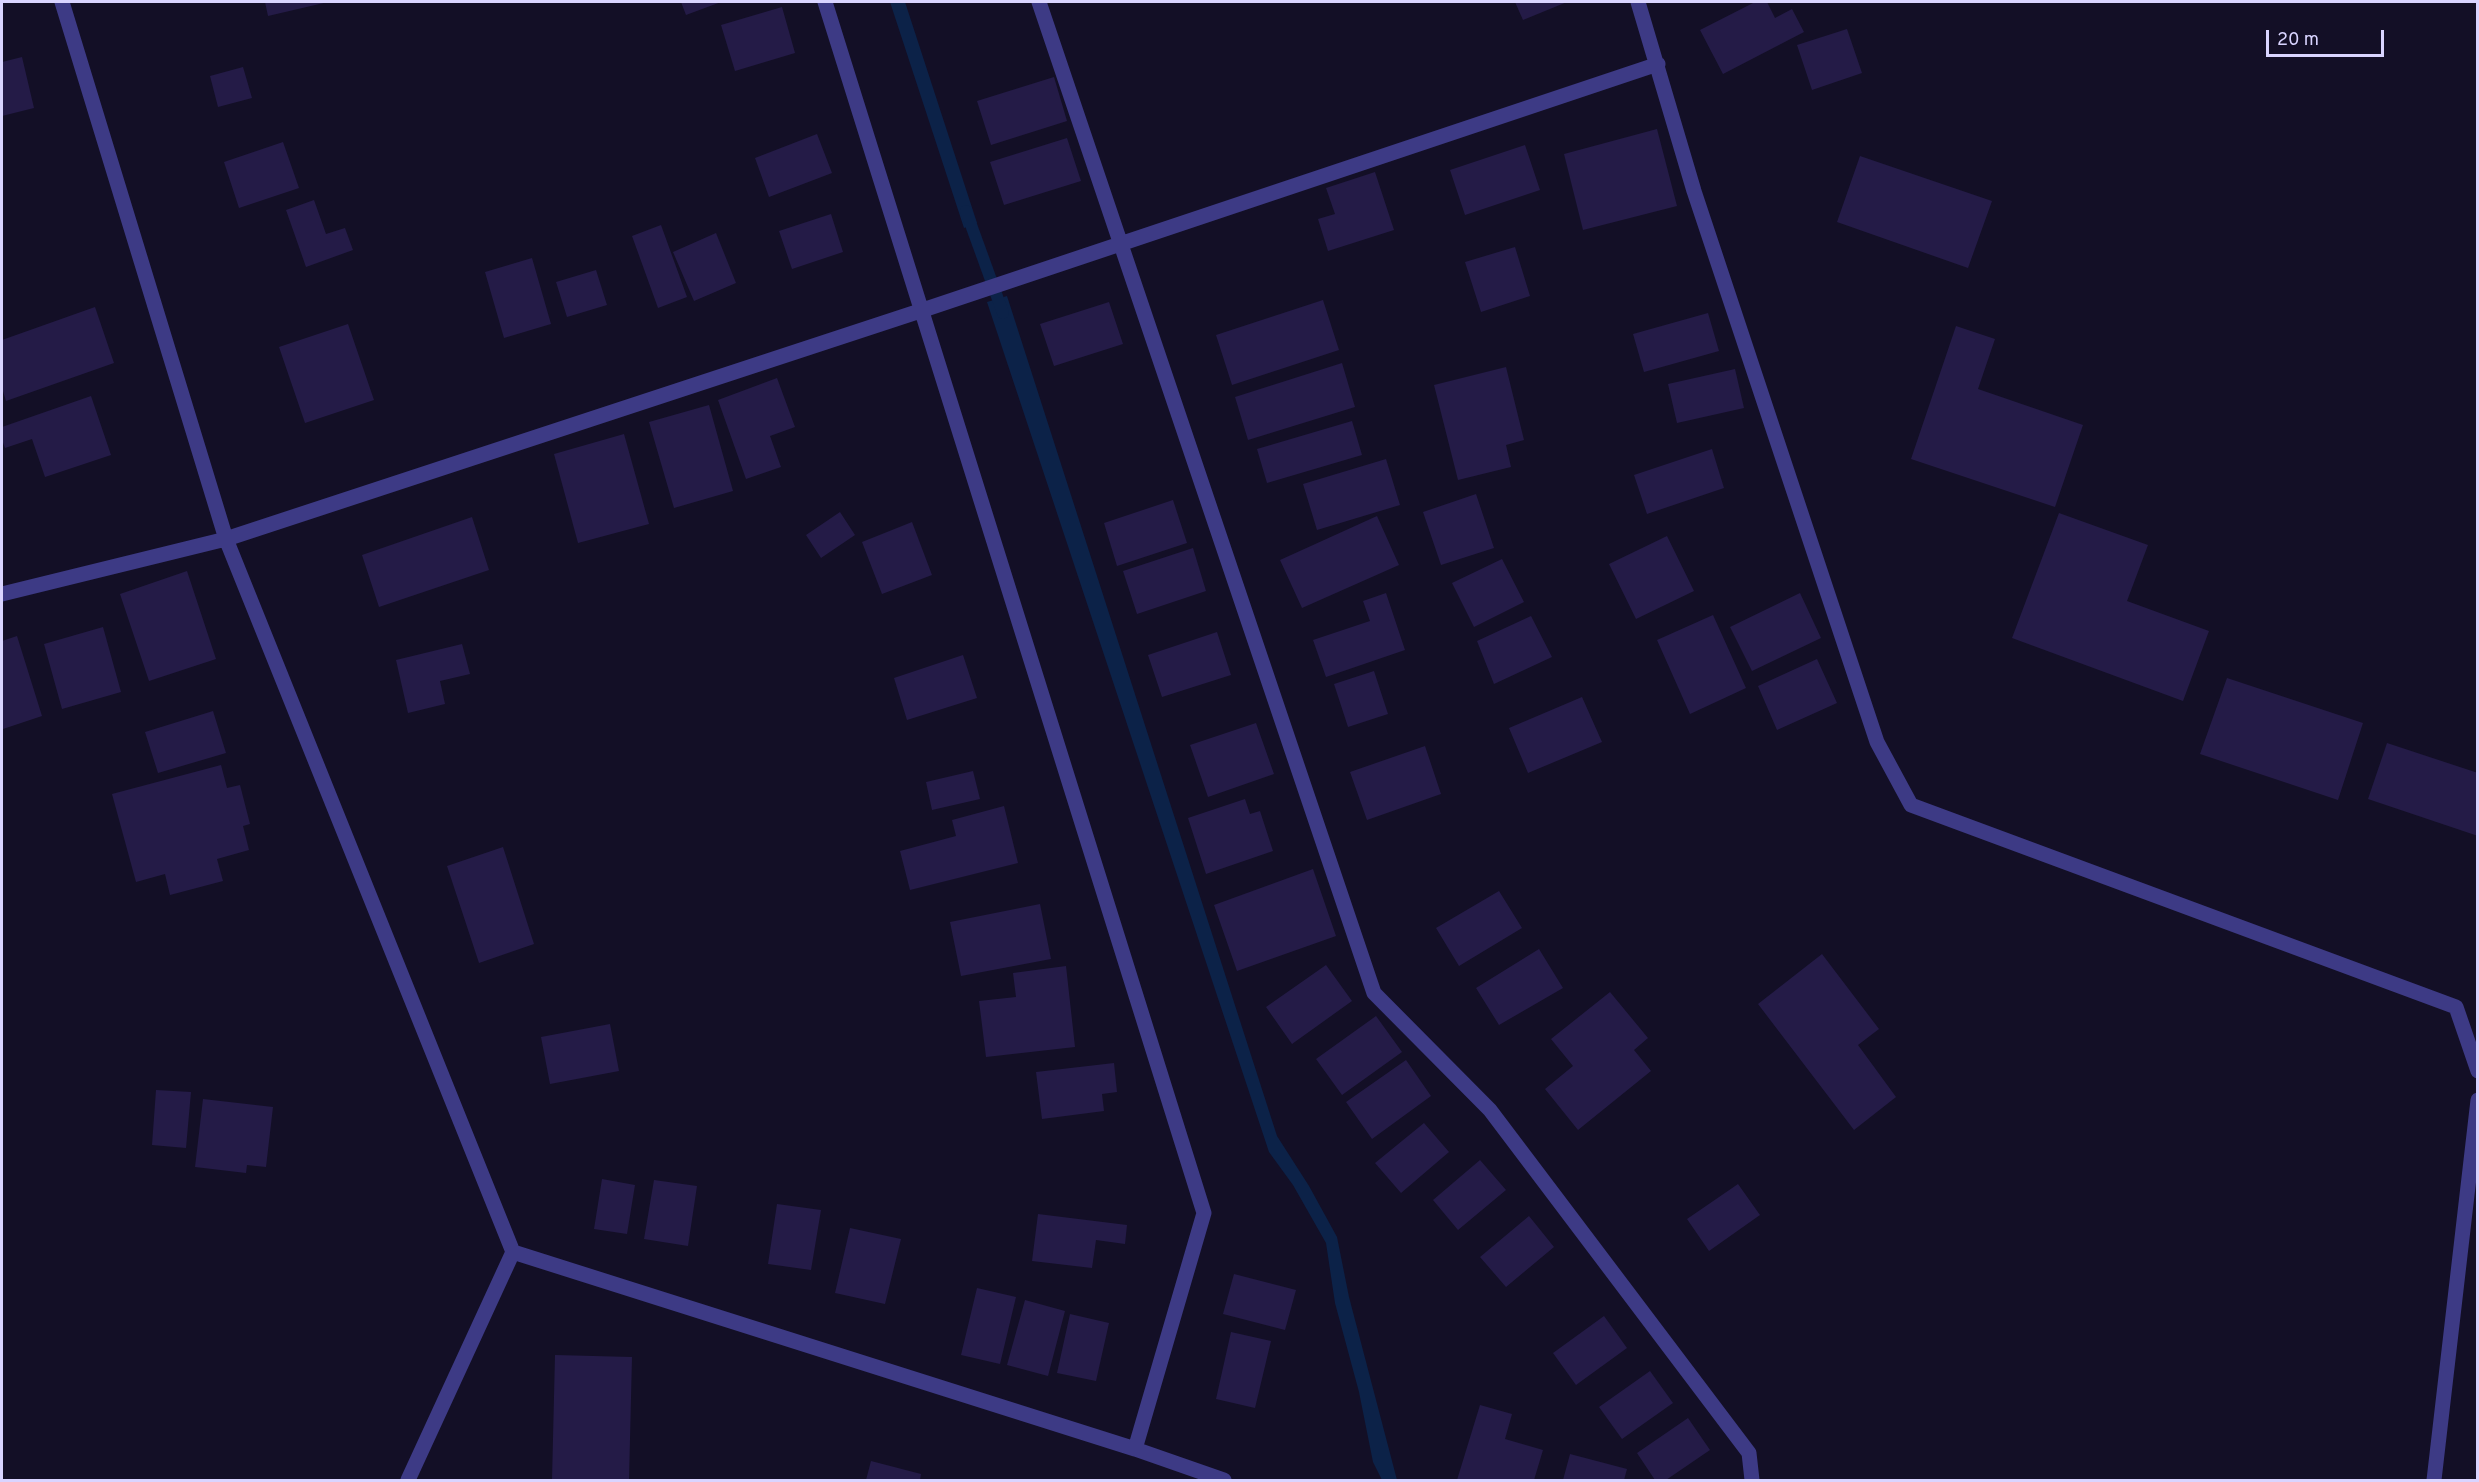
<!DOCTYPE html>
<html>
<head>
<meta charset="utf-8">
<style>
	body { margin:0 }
	#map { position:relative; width:2479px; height:1482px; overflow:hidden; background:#130f26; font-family:Overpass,sans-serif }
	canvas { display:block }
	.frame { position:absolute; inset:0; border:3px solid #d9d4ff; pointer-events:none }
	.scale { position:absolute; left:2266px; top:30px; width:118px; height:27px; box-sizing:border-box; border:3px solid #d9d4ff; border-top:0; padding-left:8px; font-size:18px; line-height:21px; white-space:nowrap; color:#d9d4ff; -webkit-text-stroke:4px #130f26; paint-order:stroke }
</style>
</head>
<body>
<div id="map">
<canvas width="2479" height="1482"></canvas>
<div class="frame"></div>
<div class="scale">20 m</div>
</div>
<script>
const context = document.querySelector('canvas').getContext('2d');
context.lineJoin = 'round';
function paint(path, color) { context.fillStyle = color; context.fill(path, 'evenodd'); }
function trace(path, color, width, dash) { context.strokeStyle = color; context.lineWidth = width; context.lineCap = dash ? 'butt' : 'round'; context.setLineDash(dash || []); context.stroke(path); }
paint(new Path2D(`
	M890 2H905L977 223 964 228Z
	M1007 296 1277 1136 1309 1186 1337 1237 1349 1297 1397 1480H1382L1373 1462 1359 1392 1335 1303 1326 1243 1293 1185 1269 1152 987 302Z`), '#0c2248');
trace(new Path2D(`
	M966 211 1003 313`), '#0c2248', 12);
paint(new Path2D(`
	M265 2H328L268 16Z
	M681 2H721L686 15Z
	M1515 2H1567L1523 20Z
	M1755 2H1767L1775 18 1792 9 1804 32 1723 74 1700 30Z
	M782 7 795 53 735 71 721 25Z
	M1847 29 1862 73 1812 90 1797 45Z
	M22 57 34 108 2 116V62Z
	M243 67 252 98 218 107 210 76Z
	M1054 77 1067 121 991 145 977 101Z
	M1657 129 1677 206 1583 230 1564 154Z
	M817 134 832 173 769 197 755 158Z
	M1067 138 1081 181 1004 205 990 162Z
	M283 142 299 188 239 208 224 162Z
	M1525 145 1540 190 1465 215 1450 170Z
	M1860 156 1992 201 1968 268 1837 222Z
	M1375 172 1394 230 1328 251 1318 219 1335 214 1326 188Z
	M314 200 326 234 345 228 353 250 306 267 286 210Z
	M831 214 843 252 792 269 779 231Z
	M661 225 687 297 658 308 632 236Z
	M716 233 736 283 694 301 673 252Z
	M1515 247 1530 296 1481 312 1465 262Z
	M532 258 551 324 504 338 485 272Z
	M596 270 607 305 567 317 556 282Z
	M1323 300 1339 350 1232 385 1216 335Z
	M1109 302 1123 344 1054 366 1040 324Z
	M95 307 114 363 6 401 2 388V340Z
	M1708 313 1719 351 1644 372 1633 334Z
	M348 324 374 400 305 423 279 347Z
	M1956 326 1995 339 1978 389 2083 425 2055 507 1911 459Z
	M1342 363 1355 407 1248 440 1235 397Z
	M1506 367 1524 440 1506 445 1511 467 1458 480 1434 385Z
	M1735 369 1744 408 1677 423 1668 384Z
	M777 378 795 427 770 436 781 467 746 479 718 400Z
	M91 396 111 455 45 477 32 439 5 448 2 440V427Z
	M709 405 733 491 674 508 649 422Z
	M1352 421 1362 455 1267 483 1257 449Z
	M624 434 649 524 578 543 554 454Z
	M1712 449 1724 488 1647 514 1634 475Z
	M1386 459 1400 505 1317 530 1303 484Z
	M1476 494 1494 548 1441 565 1423 512Z
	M1173 500 1187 543 1117 566 1104 523Z
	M840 512 855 535 821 558 806 535Z
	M2059 513 2148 545 2127 601 2209 631 2183 701 2012 638Z
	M1377 516 1399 565 1302 608 1280 560Z
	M472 517 489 570 379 607 362 555Z
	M912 522 932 575 882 594 862 542Z
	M1667 536 1694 591 1636 619 1609 564Z
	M1193 548 1206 591 1137 614 1123 571Z
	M1502 559 1524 602 1474 627 1452 583Z
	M187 571 216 659 149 681 120 594Z
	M1386 593 1405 650 1326 677 1313 640 1370 621 1363 601Z
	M1800 593 1821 638 1752 671 1730 627Z
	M1713 615 1746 688 1690 714 1657 640Z
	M1531 616 1552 657 1494 684 1477 641Z
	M103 627 121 692 62 709 44 644Z
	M1217 632 1231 675 1162 697 1148 655Z
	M17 636 42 716 3 729 2 641Z
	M462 644 470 674 440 681 445 704 408 713 396 660Z
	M963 655 977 698 907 720 894 678Z
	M1817 659 1837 703 1777 730 1758 686Z
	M1374 671 1388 714 1348 727 1334 684Z
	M2227 678 2363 723 2338 800 2200 754Z
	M1582 697 1602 742 1528 773 1509 728Z
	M213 711 226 753 158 773 145 732Z
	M1256 723 1274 774 1208 797 1190 745Z
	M2387 743 2478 773V836L2368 799Z
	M1425 746 1441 794 1367 820 1350 772Z
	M221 765 227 788 240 785 250 824 243 826 249 850 217 859 223 881 170 895 165 874 136 882 112 794Z
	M973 771 980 799 932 810 926 782Z
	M1245 799 1250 814 1260 811 1273 851 1206 874 1188 818Z
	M1004 806 1018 863 910 890 900 851 956 836 952 820Z
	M503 847 534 944 479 963 447 866Z
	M1313 869 1336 936 1237 971 1214 905Z
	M1499 891 1522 928 1459 966 1436 928Z
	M1040 904 1051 959 961 976 950 922Z
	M1539 949 1563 988 1499 1025 1476 988Z
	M1822 954 1879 1029 1858 1045 1896 1097 1854 1130 1758 1004Z
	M1326 965 1352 1001 1292 1044 1266 1007Z
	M1066 966 1075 1047 986 1057 979 1001 1016 997 1013 973Z
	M1610 992 1648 1038 1634 1050 1651 1071 1578 1130 1545 1089 1573 1066 1551 1039Z
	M1376 1016 1402 1052 1342 1095 1316 1059Z
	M610 1024 619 1071 550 1084 541 1037Z
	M1406 1060 1431 1096 1372 1139 1346 1102Z
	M1114 1063 1117 1092 1102 1094 1104 1111 1042 1119 1036 1072Z
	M156 1090 191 1092 186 1148 152 1145Z
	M203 1099 273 1107 266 1167 247 1165 246 1173 195 1167Z
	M1424 1123 1449 1152 1401 1193 1375 1163Z
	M1480 1160 1506 1190 1458 1230 1433 1200Z
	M602 1179 635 1185 627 1234 594 1229Z
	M654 1180 697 1186 688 1246 644 1239Z
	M1738 1184 1760 1215 1709 1251 1687 1219Z
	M777 1204 821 1210 811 1270 768 1264Z
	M1038 1214 1127 1225 1125 1244 1096 1240 1092 1268 1032 1261Z
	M1529 1216 1554 1247 1506 1287 1480 1257Z
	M850 1228 901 1239 885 1304 835 1293Z
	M1234 1274 1296 1290 1285 1330 1223 1314Z
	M977 1288 1016 1297 1000 1364 961 1355Z
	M1025 1300 1065 1311 1048 1376 1007 1365Z
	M1070 1314 1109 1323 1096 1381 1057 1373Z
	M1604 1316 1627 1348 1576 1385 1553 1353Z
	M1231 1332 1271 1341 1255 1408 1216 1399Z
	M555 1355 632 1357 629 1480H552Z
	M1650 1371 1673 1403 1622 1439 1599 1407Z
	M1480 1405 1512 1414 1505 1439 1543 1450 1534 1480H1457Z
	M1688 1418 1710 1450 1666 1480H1655L1637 1453Z
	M1570 1454 1627 1469 1624 1480H1563Z
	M871 1461 921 1474 920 1480H866Z`), '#241b47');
trace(new Path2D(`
	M62 2 226 539 513 1252 408 1480
	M825 2 1204 1213 1135 1449
	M1039 2 1374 993 1490 1110 1749 1453 1752 1480
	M1638 2 1694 191 1877 742 1911 805 2456 1007 2478 1071
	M2 594 226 539 923 310 1658 64
	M513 1252 1135 1449 1224 1480
	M2434 1480 2478 1100`), '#3d3a85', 15);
</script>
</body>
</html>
